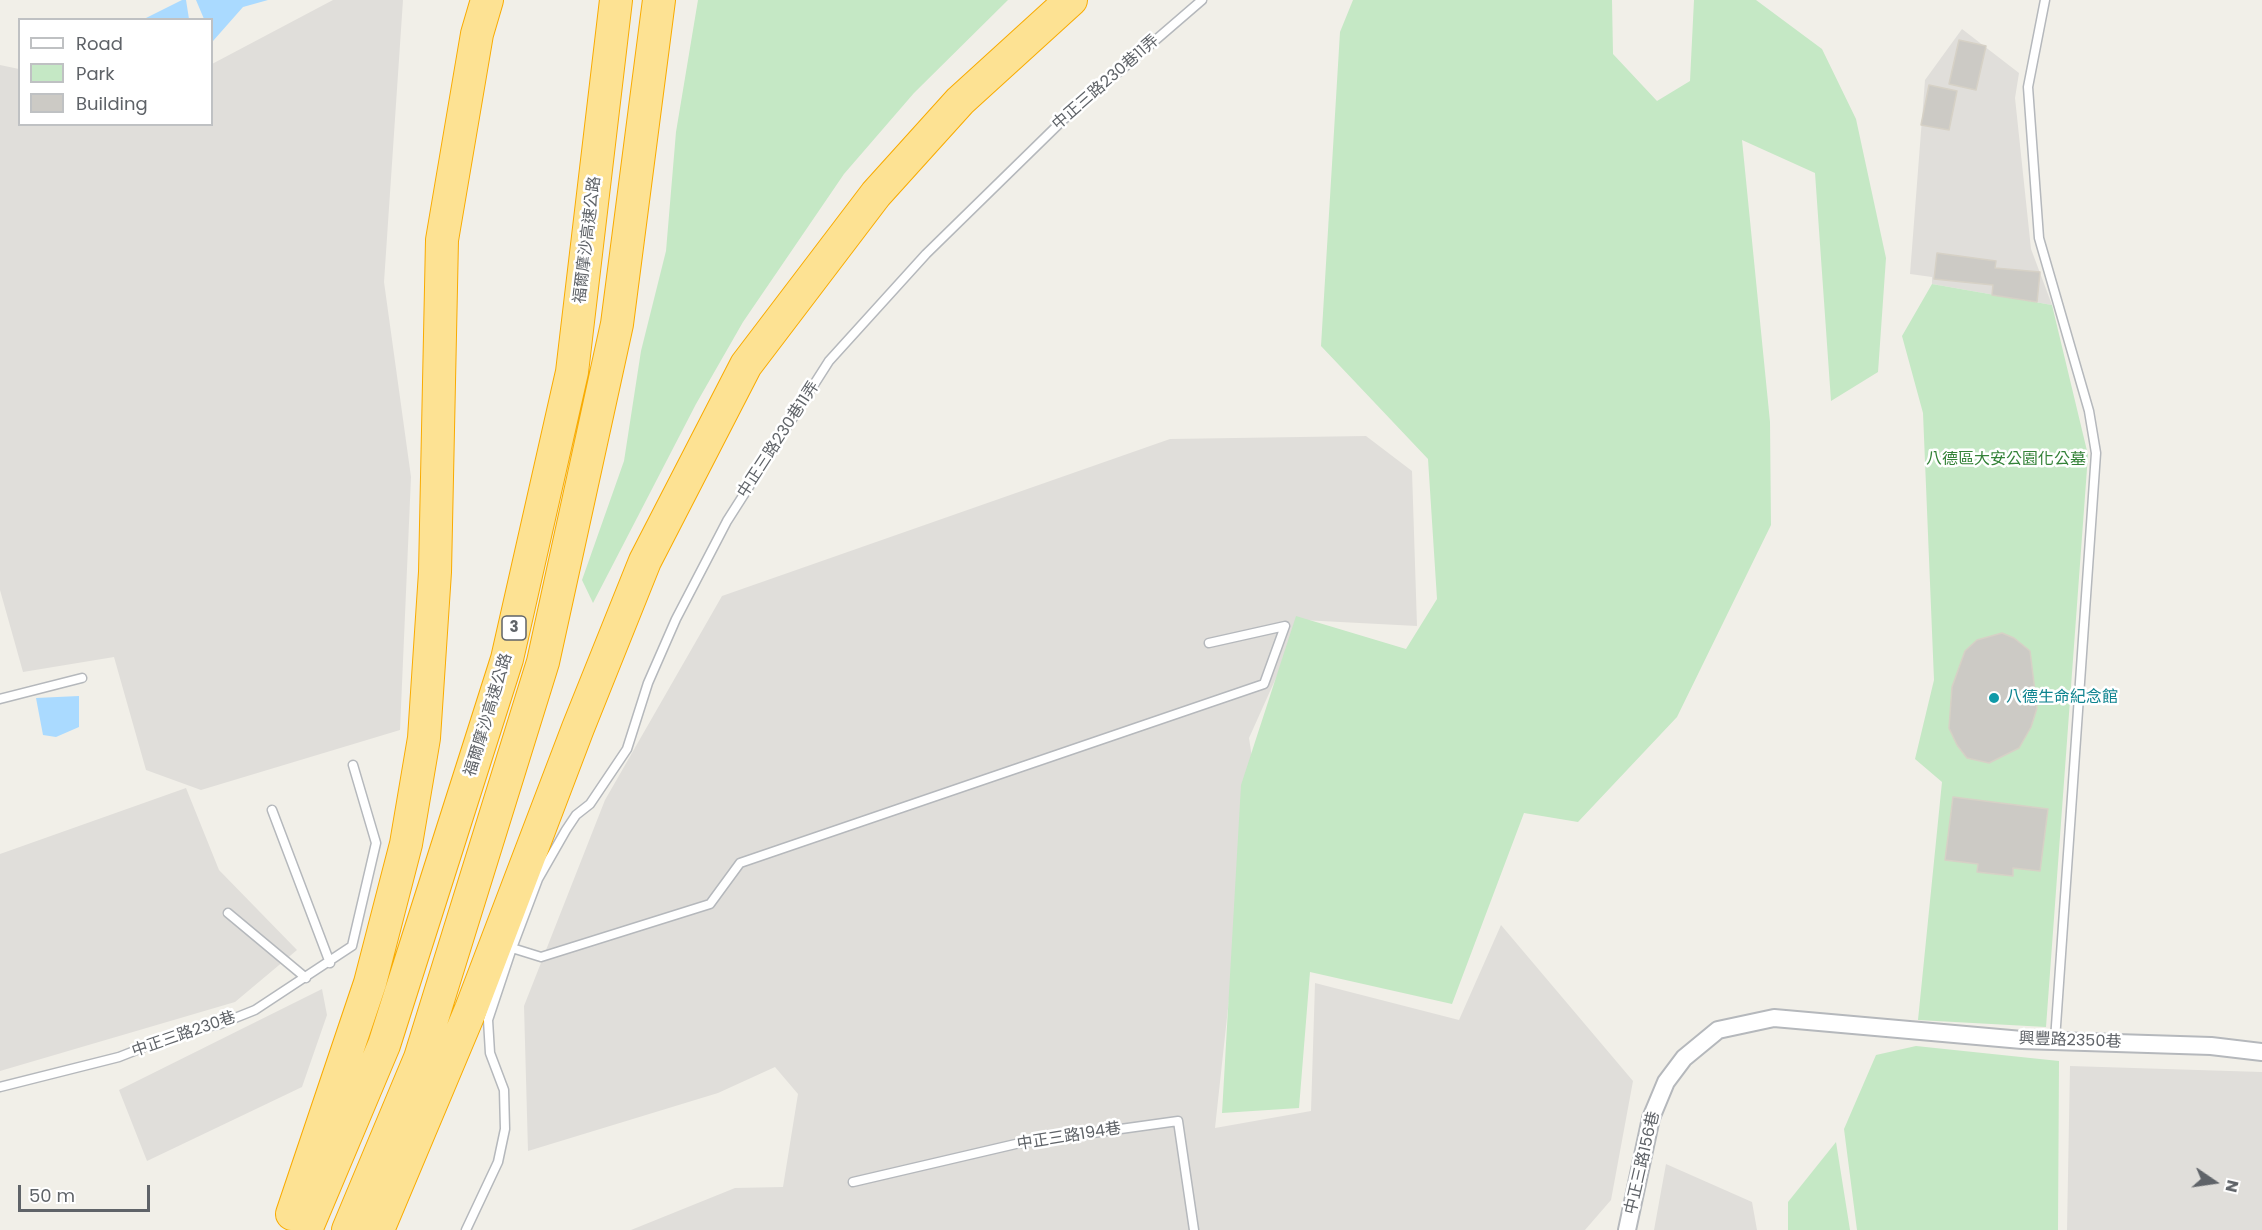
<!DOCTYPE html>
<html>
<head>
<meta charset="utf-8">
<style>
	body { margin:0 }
	#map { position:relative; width:2262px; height:1230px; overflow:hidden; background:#f1efe8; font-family:Poppins,sans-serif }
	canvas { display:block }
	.legend { position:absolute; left:18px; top:18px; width:195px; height:108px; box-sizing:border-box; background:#fff; border:2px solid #bfc1c3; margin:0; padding:8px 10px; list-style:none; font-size:18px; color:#5f6368 }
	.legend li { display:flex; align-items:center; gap:12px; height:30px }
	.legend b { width:30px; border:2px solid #bfc1c3 }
	.north { position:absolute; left:2184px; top:1152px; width:60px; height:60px; -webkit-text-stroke:4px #fff; paint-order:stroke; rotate:103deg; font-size:16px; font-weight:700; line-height:24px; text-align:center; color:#5f6368 }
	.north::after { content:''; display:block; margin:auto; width:21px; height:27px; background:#5f6368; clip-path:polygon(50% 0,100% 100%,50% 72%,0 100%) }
	.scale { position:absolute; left:18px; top:1185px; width:132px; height:27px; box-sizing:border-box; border:3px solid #5f6368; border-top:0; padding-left:8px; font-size:18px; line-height:21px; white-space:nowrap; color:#5f6368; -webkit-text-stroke:4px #fff; paint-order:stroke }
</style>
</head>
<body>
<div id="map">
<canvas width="2262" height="1230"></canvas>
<ul class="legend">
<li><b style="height:8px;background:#fff"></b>Road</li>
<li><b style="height:16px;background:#c5e8c5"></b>Park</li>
<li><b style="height:16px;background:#cccac5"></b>Building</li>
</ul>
<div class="north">N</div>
<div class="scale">50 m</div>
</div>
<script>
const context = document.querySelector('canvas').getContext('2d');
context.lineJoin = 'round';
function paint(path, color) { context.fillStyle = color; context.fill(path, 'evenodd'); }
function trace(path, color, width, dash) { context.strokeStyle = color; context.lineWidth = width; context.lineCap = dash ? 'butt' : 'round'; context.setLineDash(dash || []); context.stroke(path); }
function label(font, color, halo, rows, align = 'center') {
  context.font = font + ' Poppins,"Noto Sans TC",sans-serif'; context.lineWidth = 5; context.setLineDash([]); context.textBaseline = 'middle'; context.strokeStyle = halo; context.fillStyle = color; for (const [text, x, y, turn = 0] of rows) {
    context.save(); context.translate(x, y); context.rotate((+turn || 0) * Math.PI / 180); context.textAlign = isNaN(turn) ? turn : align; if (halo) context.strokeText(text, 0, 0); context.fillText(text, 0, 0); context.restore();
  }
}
paint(new Path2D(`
	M333 0H403L384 282 411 477 400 730 201 790 146 770 114 657 23 672 0 590V65L19 69 20 124H212V64Z
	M1962 29 2019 73 2015 98 2031 249 2052 305 1932 284V277L1910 274 1925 80Z
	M1366 436 1412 471 1417 626 1302 620 1249 738 1267 856 1234 953 1215 1128 1311 1111 1315 983 1459 1020 1501 925 1633 1081 1611 1200 1585 1230H631L735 1188 783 1187 798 1094 775 1067 718 1093 528 1151 524 1006 605 800 722 596 1170 439Z
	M186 788 219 870 297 950 235 1002 0 1071V854Z
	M322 989 327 1015 302 1087 147 1161 119 1090Z
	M2070 1066 2262 1072V1230H2067Z
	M1666 1164 1752 1202 1757 1230H1654Z`), '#e0deda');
paint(new Path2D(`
	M698 0H1008L914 93 844 174 743 322 696 404 593 603 582 580 624 461 641 351 666 251 676 132Z
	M1353 0H1612L1613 54 1657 101 1690 81 1694 0H1756L1822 49 1856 119 1886 258 1878 372 1831 401 1815 173 1742 140 1770 422 1771 525 1677 717 1578 822 1524 813 1452 1004 1310 972 1299 1108 1222 1113 1241 785 1296 616 1406 649 1437 599 1428 459 1321 346 1340 32Z
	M1932 284 2052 305 2088 455 2046 1027 1918 1020 1942 782 1915 759 1934 680 1923 413 1902 336Z
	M1916 1046 2059 1061 2058 1230H1857L1844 1129 1876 1055Z
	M1836 1142 1850 1230H1788V1202Z`), '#c5e8c5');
paint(new Path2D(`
	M182 0H186L189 19H144Z
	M196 0H268L243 7 213 41 212 20 204 19Z
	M79 696V727L56 737 43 735 36 698Z`), '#aadaff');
const building = new Path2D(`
	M1959 40 1986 46 1976 90 1949 84Z
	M1929 85 1957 91 1949 130 1921 125Z
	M1937 253 1996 261 1995 268 2040 272 2037 302 1992 295 1993 285 1934 279Z
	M2002 633 2014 638 2030 651 2037 708 2031 727 2019 748 1989 763 1967 758 1957 745 1949 728 1952 687 1965 651 1977 640Z
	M1953 797 2048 809 2040 871 2013 868V876L1977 872 1978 864 1945 860Z`);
paint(building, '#cccac5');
trace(building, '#d6d1c6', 1.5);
const lane = new Path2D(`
	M2045 0 2028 87 2039 238 2089 411 2096 453 2055 1040
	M0 699 82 678
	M272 810 330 963
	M228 913 306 978
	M512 948 541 957 710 904 740 863 1264 684 1285 626 1209 643
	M0 1087 119 1057 185 1031 220 1024 255 1010 352 946 376 843 353 765
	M853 1182 1020 1143 1178 1121 1194 1230
	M466 1230 498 1162 505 1129 504 1090 490 1053 488 1020 512 948 538 879 566 830 576 815 590 804 627 749 648 683 676 619 727 521 829 361 926 254 1064 119 1202 0`);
const street = new Path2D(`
	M1627 1230 1651 1118 1666 1082 1684 1058 1718 1030 1774 1018 2022 1040 2211 1046 2262 1052`);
const highway = new Path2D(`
	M292 1214 370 983 406 844 424 738 435 572 442 240 477 34 487 0
	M306 1230 384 1045 507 659 572 372 616 0
	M348 1230 420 1058 543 662 617 324 659 0
	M378 1230 471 1009 578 728 645 561 746 365 876 194 960 101 1071 0`);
trace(lane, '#b5b8bc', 11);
trace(street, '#b5b8bc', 20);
trace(highway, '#f9ab00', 34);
trace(lane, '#fff', 8);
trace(street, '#fff', 16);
trace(highway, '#fde293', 32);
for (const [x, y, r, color] of [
	[1994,698,6,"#0f9aa8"]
]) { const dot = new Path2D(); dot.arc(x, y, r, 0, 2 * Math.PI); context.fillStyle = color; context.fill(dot); trace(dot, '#fff', 2); }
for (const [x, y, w] of [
	[514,628,24]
]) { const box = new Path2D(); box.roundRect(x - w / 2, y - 12, w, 24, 4.5); context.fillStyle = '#fff'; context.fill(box); trace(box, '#5f6368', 1.5); }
label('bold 15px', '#5f6368', null, [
	["3",514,628]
]);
label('16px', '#5f6368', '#fff', [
	["中正三路230巷11弄",1106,83,-41],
	["福爾摩沙高速公路",588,240,-83],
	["中正三路230巷11弄",779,440,-57],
	["福爾摩沙高速公路",489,715,-73],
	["中正三路230巷",184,1035,-19],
	["興豐路2350巷",2070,1041,2],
	["中正三路194巷",1069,1137,-9],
	["中正三路156巷",1643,1163,-77]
]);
label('16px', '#348238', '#fff', [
	["八德區大安公園化公墓",2006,460]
]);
label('16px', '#0d838f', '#fff', [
	["八德生命紀念館",2006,698]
], 'left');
</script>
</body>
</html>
